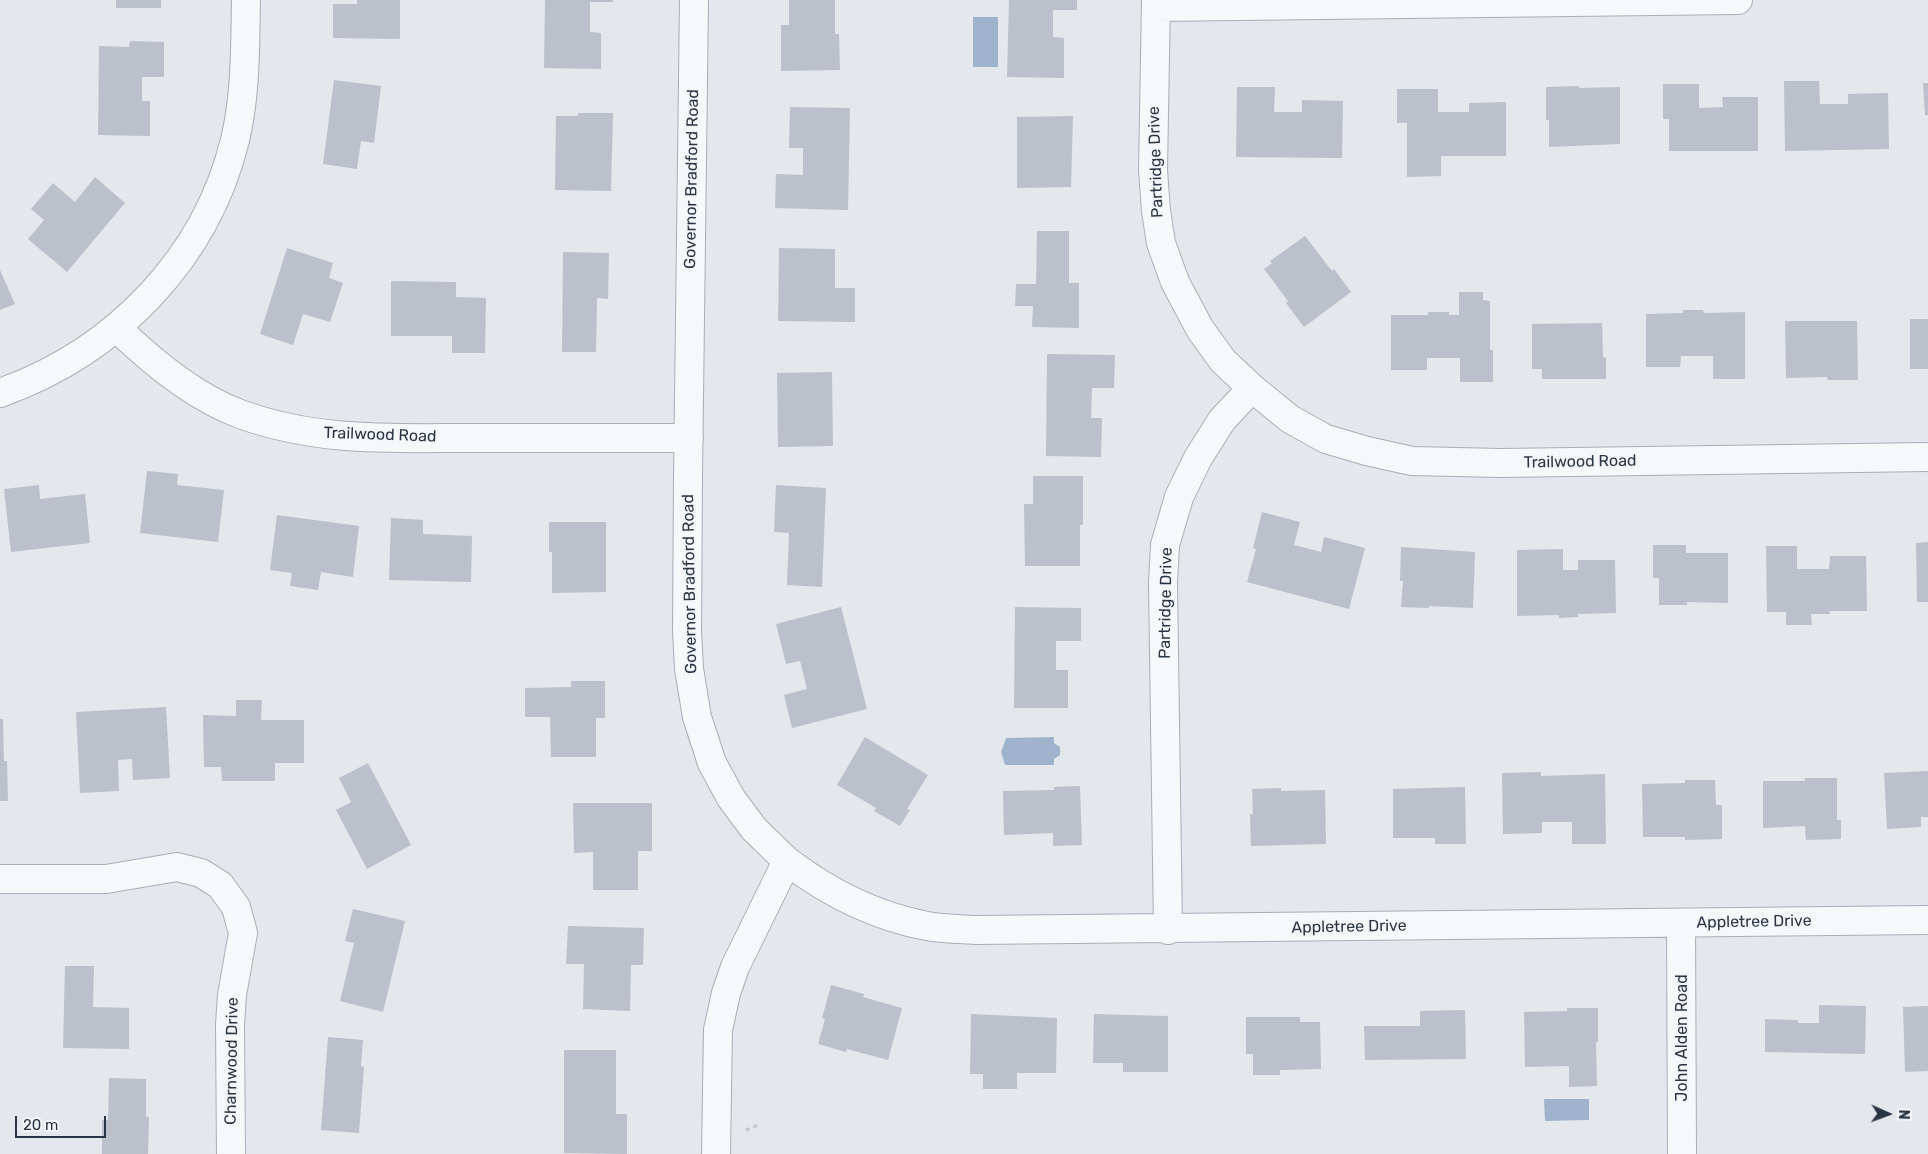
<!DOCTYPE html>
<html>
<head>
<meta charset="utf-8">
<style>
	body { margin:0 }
	#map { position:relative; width:1928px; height:1154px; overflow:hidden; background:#e4e7ec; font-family:Rubik,sans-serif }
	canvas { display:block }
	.north { position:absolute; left:1863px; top:1089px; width:50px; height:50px; -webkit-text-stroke:4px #f4f6f9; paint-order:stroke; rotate:92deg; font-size:14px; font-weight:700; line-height:20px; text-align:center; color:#2b3445 }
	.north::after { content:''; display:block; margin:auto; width:18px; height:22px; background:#2b3445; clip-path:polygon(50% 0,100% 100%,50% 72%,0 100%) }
	.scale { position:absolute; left:15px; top:1116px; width:91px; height:22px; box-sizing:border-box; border:2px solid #2b3445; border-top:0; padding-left:6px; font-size:15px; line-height:18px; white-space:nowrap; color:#2b3445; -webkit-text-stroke:4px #f4f6f9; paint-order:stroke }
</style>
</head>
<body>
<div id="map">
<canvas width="1928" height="1154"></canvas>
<div class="north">N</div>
<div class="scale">20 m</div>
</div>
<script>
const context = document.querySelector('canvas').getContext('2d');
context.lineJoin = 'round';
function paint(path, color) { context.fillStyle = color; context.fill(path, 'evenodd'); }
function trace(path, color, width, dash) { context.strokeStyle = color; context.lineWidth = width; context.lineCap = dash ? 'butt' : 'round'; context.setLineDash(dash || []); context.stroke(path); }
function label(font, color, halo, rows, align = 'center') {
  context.font = font + ' Rubik,sans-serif'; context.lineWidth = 4; context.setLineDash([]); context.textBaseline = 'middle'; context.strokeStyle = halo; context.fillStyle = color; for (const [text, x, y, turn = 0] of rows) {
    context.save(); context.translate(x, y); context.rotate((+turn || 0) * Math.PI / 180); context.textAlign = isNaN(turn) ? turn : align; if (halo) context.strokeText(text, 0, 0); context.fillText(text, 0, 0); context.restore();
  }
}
paint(new Path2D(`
	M973 17H998V67H973Z
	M1054 737V743L1060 747V755L1054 759V765H1005L1001 752 1006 738Z
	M1544 1099H1589V1120L1545 1121Z`), '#9fb4cc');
paint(new Path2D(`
	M116 0H161V8H116Z
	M357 0H400V39L333 38V4H357Z
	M545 0H613V2H590V32L601 33V69L544 68Z
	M789 0H835V34H839L840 70 781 71V25H789Z
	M1009 0H1077V10H1053V37L1064 38V78L1007 77Z
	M130 41 164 42V77H142V101H150V136L98 135 99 46 129 47Z
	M334 80 381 86 374 143 361 141 357 169 323 164Z
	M1784 81H1819L1820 104H1848V94L1888 93 1889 149 1785 151Z
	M1923 83H1928V115H1925Z
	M1663 84H1699V108L1723 107 1722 97H1758V151H1669V119H1663Z
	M1579 86V88L1620 87V144L1549 147V120H1546V87Z
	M1237 87H1275L1274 112H1302V100L1343 101 1342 158 1236 157Z
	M1397 89H1438V112H1469V103L1506 102V156H1441V176L1407 177V123H1397Z
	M790 107 850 108 848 210 775 208 776 174 803 175V148H789Z
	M578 113H613L611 191 555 190 556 116H578Z
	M1073 116 1071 187 1017 188V117Z
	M95 177 125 203 67 272 28 239 44 220 31 209 53 183 75 202Z
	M1037 231H1069V283H1079V328L1032 327 1033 306H1015L1016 284H1036Z
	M1305 236 1332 271 1334 269 1351 292 1304 327 1286 303 1288 301 1264 269 1272 263 1270 261Z
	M287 248 333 263 329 278 343 283 330 322 303 314 293 345 260 334Z
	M779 248 835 249V288H855V322L778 321Z
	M563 252 609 253 608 299 597 298 596 352H562Z
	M0 270 15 304 0 310Z
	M391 281 456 282V297L486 298 485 353H452V336H391Z
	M1459 292H1483V300L1490 301V350H1493V382H1460V358H1427V370H1391V315H1428V312H1449V315H1459Z
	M1683 310H1703L1704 313 1745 312V379H1713V356H1681L1680 367H1646V314L1683 313Z
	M1910 319H1928V369H1910Z
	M1785 321H1857L1858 380H1828L1827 377 1786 378Z
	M1602 323 1603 357 1606 358V379H1542V369H1532V324Z
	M1047 354 1115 355 1114 388H1092L1091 418H1102L1101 457 1046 456Z
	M832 372 833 446 778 447 777 373Z
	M147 471 178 474 177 485 224 490 218 542 140 533Z
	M1033 476H1083V525H1080V566H1025L1024 504H1033Z
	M39 485 40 499 85 494 90 543 11 552 4 489Z
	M776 485 826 488 822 587 787 585 789 533 774 532Z
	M1262 512 1300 522 1294 545 1321 552 1324 537 1365 548 1349 609 1247 582 1256 549 1253 548Z
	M277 515 359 526 353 577 321 572 318 590 290 586 292 573 270 570Z
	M391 518 423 520V534L472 536 471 582 389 580Z
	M549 522H606V592L552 593V552H549Z
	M1928 542V602H1917L1916 543Z
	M1653 545H1686V553H1728V603L1687 602V605H1659V578H1653Z
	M1766 546H1797V569H1829L1830 556H1866L1867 611H1829L1830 614H1811L1812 625H1786V612H1767Z
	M1401 547 1475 552 1473 608 1429 606V608L1401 607 1403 581H1400Z
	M1563 549V570H1578V560H1615L1616 613 1578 614V617L1559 618V615L1517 616V550Z
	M841 607 867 709 792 728 784 695 807 689 800 661 786 664 776 624Z
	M1015 607 1081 608V641H1056V670H1068V708H1014Z
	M571 681H605V718H596V757H551L550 717H525V688L571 687Z
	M236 700H262L261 720H304V763H275V781H222L221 767H204L203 715 236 716Z
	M166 707 170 778 133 780 132 759 118 760 119 791 80 793 76 712Z
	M0 719H3L4 761H7L8 801H0Z
	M865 737 928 775 907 809 910 810 900 826 874 811 876 808 837 785Z
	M368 763 411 845 367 869 336 810 351 802 339 778Z
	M1928 771V817H1921V827L1887 829 1884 773Z
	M1541 772V776L1605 774 1606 844H1572V822H1542V833L1503 834 1502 773Z
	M1805 778H1837V820H1841V839L1806 840 1805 826 1763 828V781H1805Z
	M1685 780H1715L1716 805H1722V839L1685 840V837H1643L1642 784 1685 783Z
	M1080 786 1082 845 1053 846V833L1004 835 1003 791 1054 790V787Z
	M1465 787 1466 844H1435V838H1393V789Z
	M1281 788V791L1325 790 1326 844 1251 846 1250 814H1253L1252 789Z
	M573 803H652V851H638V890H593V852L574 853Z
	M353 909 405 921 383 1012 340 1001 354 943 345 941Z
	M568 926 644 928 643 965H631L630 1011 583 1009 584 964H566Z
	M65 966H94L93 1007 129 1008V1049L63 1048Z
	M831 985 864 994 863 997 902 1008 888 1060 847 1049 846 1052 818 1044 825 1019 822 1018Z
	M1819 1005 1866 1006 1865 1054 1765 1052V1019L1798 1020V1023H1819Z
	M1928 1006V1071L1905 1072 1903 1007Z
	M1567 1008H1598V1042H1596L1597 1086 1569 1087V1066L1525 1067 1524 1012 1567 1011Z
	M1465 1010 1466 1059 1365 1060 1364 1026H1420V1011Z
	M971 1014 1057 1018 1056 1073H1017V1089H983V1074H970Z
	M1094 1014 1168 1016V1072H1123V1063H1093Z
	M1246 1017H1300V1022H1320L1321 1069 1280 1070V1075H1253V1054H1246Z
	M328 1037 363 1040 361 1066 364 1067 359 1133 321 1130Z
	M564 1050H616V1114H627V1154L564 1153Z
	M109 1078 146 1079V1117H149L148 1154H102V1120H108Z`), '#bbc0ca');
const minor = new Path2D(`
	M694 0 688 477 687 631 689 669 697 717 712 763 731 798 754 829 787 861 735 967 726 993 718 1030 716 1154
	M1156 0 1153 170 1156 211 1161 243 1175 282 1200 329 1223 361 1252 388 1290 419 1326 439 1367 451 1412 461 1501 463 1928 457
	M1156 7 1738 0
	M117 328C152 362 194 397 240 414 317 442 389 438 469 438 542 438 615 438 689 438
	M0 393C115 352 206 259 235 140 246 94 245 47 246 0
	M787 861C829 893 874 916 927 926 943 929 960 929 976 930L1928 920
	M0 879H106L177 867 201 873 220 885 236 907 243 933 232 995 230 1025 231 1154
	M1681 923 1682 1154
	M1168 930 1163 583 1165 545 1179 497 1198 458 1222 420 1252 388`);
trace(minor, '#a9aeb7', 30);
trace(new Path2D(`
	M746 1130 759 1125`), '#c2c5cb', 3, [4, 4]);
trace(minor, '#f7f8fa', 28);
label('16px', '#2b3445', '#f4f6f9', [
	["Partridge Drive",1156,162,-92],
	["Governor Bradford Road",692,179,-89],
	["Trailwood Road",380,435,2],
	["Trailwood Road",1580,462,-1],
	["Governor Bradford Road",690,584,-91],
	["Partridge Drive",1166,603,-89],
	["Appletree Drive",1754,922,-1],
	["Appletree Drive",1349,927,-1],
	["John Alden Road",1682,1038,-90],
	["Charnwood Drive",232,1061,-89]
]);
</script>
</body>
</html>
